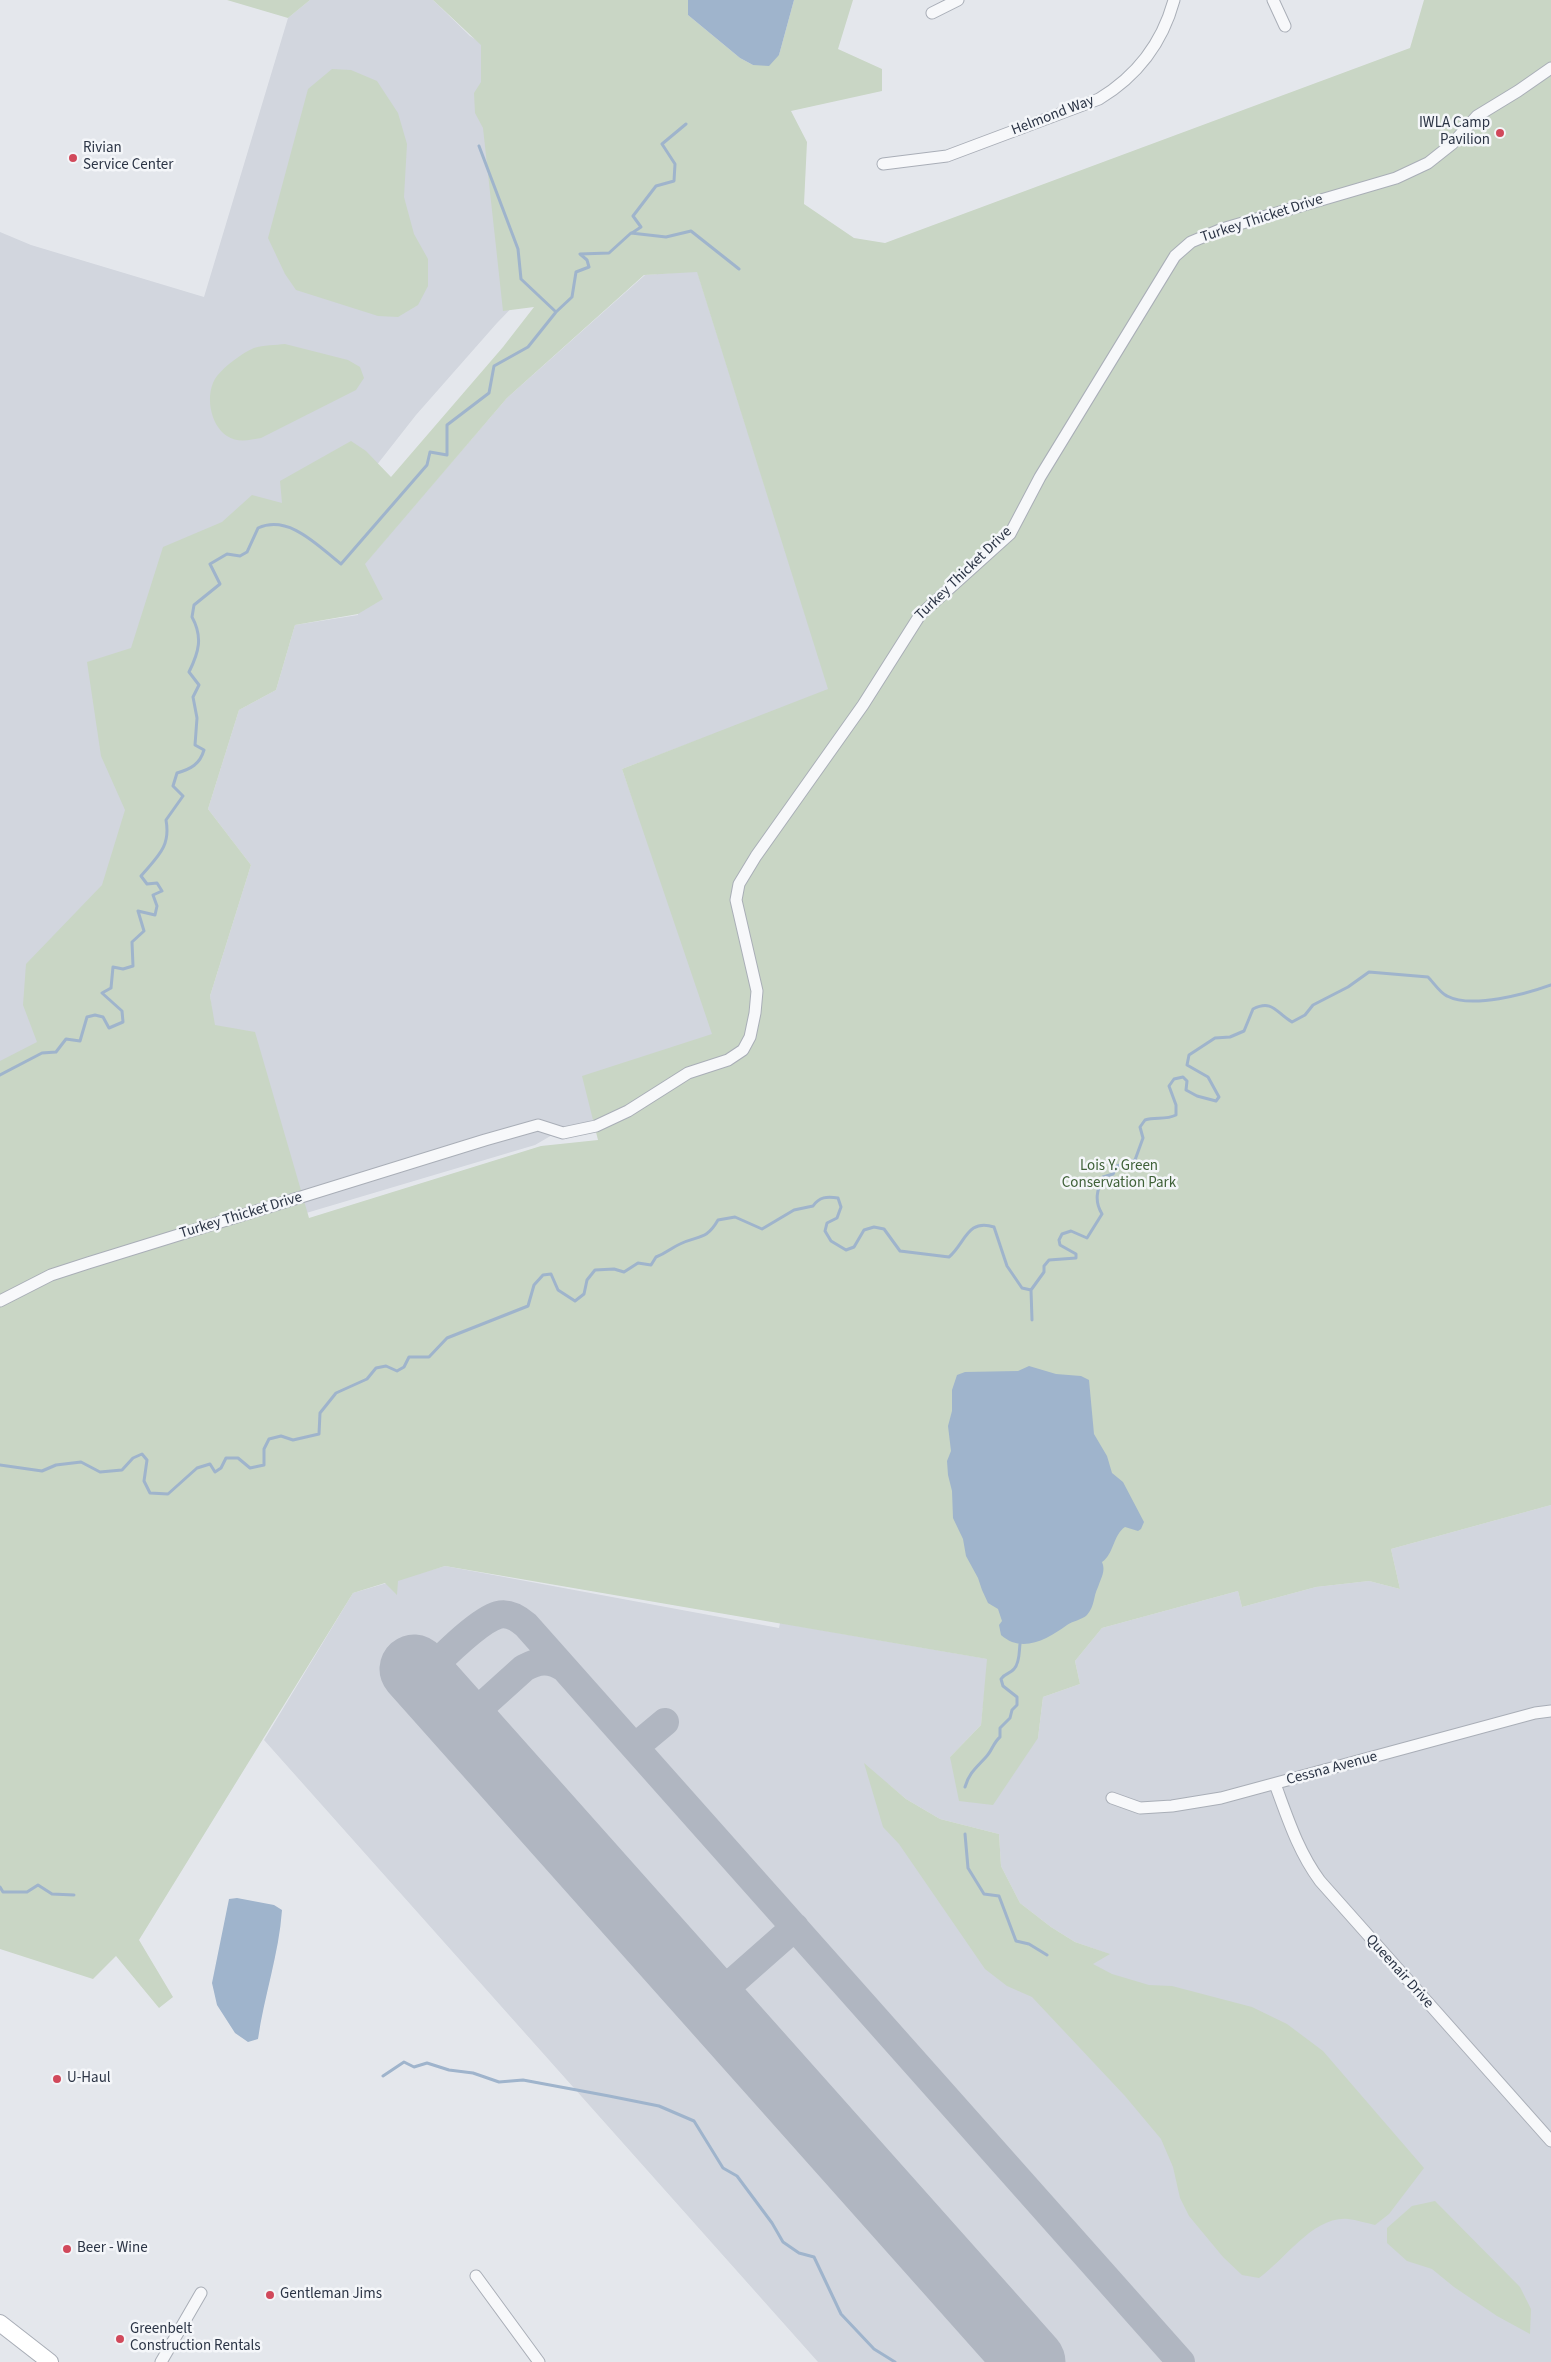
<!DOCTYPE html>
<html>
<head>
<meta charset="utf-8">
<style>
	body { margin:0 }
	canvas { display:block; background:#e4e7ec }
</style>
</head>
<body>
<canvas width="1551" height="2362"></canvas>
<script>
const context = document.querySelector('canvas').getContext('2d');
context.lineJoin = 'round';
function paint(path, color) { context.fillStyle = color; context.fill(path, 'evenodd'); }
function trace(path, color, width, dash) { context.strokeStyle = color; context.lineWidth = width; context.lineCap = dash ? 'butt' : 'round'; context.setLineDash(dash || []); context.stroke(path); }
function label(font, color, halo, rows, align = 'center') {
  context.font = font + ' "Source Sans 3",sans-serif'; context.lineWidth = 5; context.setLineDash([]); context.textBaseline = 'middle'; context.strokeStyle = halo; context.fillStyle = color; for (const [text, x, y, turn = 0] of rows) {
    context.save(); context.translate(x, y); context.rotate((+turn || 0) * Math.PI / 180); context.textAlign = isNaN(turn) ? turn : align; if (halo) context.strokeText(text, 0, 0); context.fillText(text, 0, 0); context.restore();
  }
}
paint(new Path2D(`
	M310 0H433L470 36 658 156 497 323 416 415 169 730 0 1275V232L31 245 204 297 288 18Z
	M697 271 829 690 622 769 722 1053 626 1105 581 1125 566 1127 535 1145 239 1233 210 996 251 865 208 809 239 710 276 690 295 625 358 615 364 564 507 398 645 275Z
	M1551 1505V2362H818L264 1740 353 1593 445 1566 779 1628 780 1623 988 1659 981 1725 950 1757 1038 1738 1043 1697 1080 1684 1075 1661 1102 1628 1238 1591 1242 1607 1316 1587 1369 1581 1400 1589 1391 1549ZM887 1783 906 1799 940 1819 999 1834 1001 1866 1020 1903 1051 1927 1075 1942 1109 1954 998 1921Z`), '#d2d6de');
paint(new Path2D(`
	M227 0H310L288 18Z
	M433 0H688V15L740 58 753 65 779 55 794 0H853L838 49 882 69V91L791 111 807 142 804 204 854 238 885 243 1410 48 1424 0H1551V1505L1391 1549 1400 1589 1369 1581 1316 1587 1242 1607 1238 1591 1102 1628 1075 1661 1080 1684 1043 1697 1038 1738 993 1805 959 1801 950 1757 981 1725 987 1659 445 1566 398 1581 397 1595 385 1583 353 1593 139 1940 173 1997 159 2008 116 1956 93 1979 0 1949V1061L37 1042 23 1005 26 964 102 885 125 810 101 756 87 662 131 648 163 547 222 522 252 495 282 503 280 481 351 441 366 451 391 477 503 347 534 307 503 311 483 128 475 113 474 93 481 82V45ZM697 272 828 689 622 769 712 1034 582 1076 598 1140 541 1146 309 1218 255 1032 215 1025 210 996 251 865 208 809 239 710 276 690 295 625 358 614 383 599 365 564 507 398 644 275Z
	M332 69 351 70 377 81 398 113 407 144 404 197 414 234 428 259V286L418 305 398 317 378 316 296 290 285 274 268 238 308 89Z
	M285 344 348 360 360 367 364 378 356 390 261 438C250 440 237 443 227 436 210 425 204 393 217 376 225 366 242 353 254 348 263 345 276 345 285 344Z
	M864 1763 906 1799 940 1819 999 1834 1001 1866 1020 1903 1051 1927 1075 1942 1110 1954 1093 1964 1112 1974 1149 1985 1172 1986 1252 2007 1287 2024 1323 2051 1424 2168 1389 2214 1375 2225C1366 2223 1357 2220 1348 2219 1313 2216 1286 2259 1259 2278L1242 2275 1223 2257 1189 2216 1180 2198 1173 2167 1161 2139 1125 2096 1032 1997 1007 1986 985 1969 899 1844 883 1827Z
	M1435 2201 1520 2287 1531 2309 1530 2334 1497 2316 1454 2287 1432 2269 1407 2261 1387 2243V2228L1412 2206Z`), '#c9d6c5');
paint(new Path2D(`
	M688 0H794L779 55 769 66 753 65 740 58 688 15Z
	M1029 1366 1056 1374 1081 1376 1089 1380 1094 1434 1107 1456 1112 1473 1123 1482 1144 1522 1141 1529 1138 1531 1125 1527C1113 1535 1114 1554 1102 1562 1106 1571 1101 1578 1098 1587 1093 1597 1095 1606 1087 1615 1082 1620 1072 1621 1067 1625 1048 1639 1022 1654 1001 1635L999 1625 1002 1621 998 1609 988 1603 982 1590 978 1578 966 1556 963 1539 953 1518 952 1491 948 1475 947 1461 951 1451 948 1426 952 1411V1390L957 1375 965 1372 1018 1371Z
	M237 1898 274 1905 282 1910C279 1954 264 1996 258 2039L248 2042 235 2033 217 2005 212 1983 229 1899Z`), '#9fb4cc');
trace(new Path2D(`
	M479 146 518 249 521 279 556 312
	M632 233 641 227 633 216 656 186 674 181 675 164 662 144 686 124
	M0 1075 42 1053 56 1052 66 1039 80 1041 87 1017 95 1015 103 1017 109 1028 123 1022 122 1011 102 993 111 988 113 967 123 969 133 966 132 942 144 931 138 911 155 915 157 906 153 895 162 891 157 883 147 884 141 876C157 857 171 847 166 820L183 796 173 786 177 773C191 769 200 764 204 750L195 745 197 718 193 697 199 685 189 672C199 652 203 637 192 617L194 605 220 584 210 564 227 554 240 556 247 552 258 528C289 514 318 546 341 564L427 465 430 452 447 455V425L489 393 494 366 528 347 556 312 572 297 576 272 589 267 587 260 580 254 609 253 631 233 666 237 691 231 739 269
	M1031 1290 1032 1320
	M0 1465 42 1471 56 1465 81 1462 100 1472 122 1470 133 1458 142 1454 147 1460 144 1481 150 1493 168 1494 197 1468 210 1464 215 1472 221 1468 226 1458H238L250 1468 264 1465V1449L269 1439 281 1436 293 1440 319 1434 320 1413 336 1393 367 1379 376 1368 386 1366 397 1371 404 1367 409 1357H429L447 1338 528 1306 534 1285 543 1275 551 1274 558 1290 575 1301 584 1294 587 1280 595 1270 614 1269 624 1272 638 1263 651 1265 656 1257C667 1253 671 1248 680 1244 698 1235 706 1241 718 1220L735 1217 762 1229 794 1210 813 1206C819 1197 827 1196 838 1198L841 1207 837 1218 827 1223 825 1231 831 1241 846 1250 854 1247 864 1230 874 1227 884 1229 900 1251 949 1257C965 1244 967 1218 994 1227L1007 1266 1022 1288 1031 1290 1044 1272V1266L1049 1260 1076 1258V1254L1060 1245 1059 1240 1062 1234 1071 1231 1087 1238 1102 1214C1094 1201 1097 1190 1103 1177L1113 1174 1117 1166 1135 1160 1143 1138 1140 1127 1145 1120C1156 1117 1166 1120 1176 1115V1105L1169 1086 1174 1079 1183 1077 1187 1081 1186 1090 1197 1096 1216 1101 1219 1097 1208 1077 1187 1065 1189 1055 1215 1038 1230 1037 1244 1031 1253 1009C1273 999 1276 1013 1292 1022L1305 1015 1313 1005 1348 987 1369 972 1428 977C1433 982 1440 993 1447 996 1472 1009 1526 994 1551 985
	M965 1787C969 1773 976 1768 986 1757 992 1751 993 1743 1000 1737V1728L1010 1718 1012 1710 1017 1705V1697L1003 1686 1001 1679C1005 1673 1010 1674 1014 1669 1020 1663 1019 1651 1020 1644
	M965 1834 968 1868 984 1894 999 1896 1016 1941 1029 1944 1047 1955
	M0 1887 3 1892H27L38 1885 52 1894 74 1895
	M383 2076 404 2062 414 2067 427 2063 449 2070 473 2073 499 2082 523 2080 609 2096 659 2106 694 2121 723 2168 737 2176 772 2223 783 2242 799 2253 814 2257 841 2314 874 2349 895 2362`), '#9fb4cc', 3);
trace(new Path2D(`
	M422 1677C439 1661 477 1621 498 1615 508 1612 518 1618 526 1625L1181 2362
	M463 1723 524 1668C539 1660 549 1659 564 1668
	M635 1747 665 1722
	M710 2002 795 1927`), '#b0b6c1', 28);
trace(new Path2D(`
	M414 1669 1031 2362`), '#b0b6c1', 69);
const street = new Path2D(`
	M1273 0 1285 26
	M932 13 958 0
	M883 164 947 156 1099 99C1137 76 1162 44 1174 0
	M0 1301 51 1275 88 1263 485 1140 538 1125 563 1133 596 1126 628 1111 688 1073 728 1060 743 1050 750 1037 755 1013 757 991 736 900 739 884 756 856 863 705 920 615 1010 534 1040 477 1175 256 1191 242 1222 229 1396 178 1428 163 1452 144 1477 116 1518 91 1551 68
	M1275 1784C1288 1819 1298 1851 1320 1881L1551 2141
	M1112 1798 1140 1808 1172 1806 1221 1798 1535 1713 1551 1711
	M476 2276 539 2362
	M161 2362 201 2293`);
const secondary = new Path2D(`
	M0 2323 50 2362`);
trace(street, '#a9aeb7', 13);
trace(secondary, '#a9aeb7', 18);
trace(street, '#f7f8fa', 11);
trace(secondary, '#fff', 16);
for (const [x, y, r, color] of [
	[1500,133,5,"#d1495b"],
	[73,158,5,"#d1495b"],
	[57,2079,5,"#d1495b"],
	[67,2249,5,"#d1495b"],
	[270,2295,5,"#d1495b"],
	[120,2339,5,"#d1495b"]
]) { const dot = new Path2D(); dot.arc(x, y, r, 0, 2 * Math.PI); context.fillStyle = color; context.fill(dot); trace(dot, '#f4f6f9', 2); }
label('15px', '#2b3445', '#f4f6f9', [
	["Helmond Way",1053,116,-21],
	["Turkey Thicket Drive",1262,219,-18],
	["Turkey Thicket Drive",964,574,-44],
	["Turkey Thicket Drive",241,1216,-17],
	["Cessna Avenue",1332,1769,-15],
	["Queenair Drive",1399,1972,48]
]);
label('15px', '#2b3445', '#f4f6f9', [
	["IWLA Camp",1490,124,"right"],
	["Pavilion",1490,141,"right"],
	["Rivian",83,149],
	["Service Center",83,166],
	["U-Haul",67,2079],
	["Beer - Wine",77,2249],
	["Gentleman Jims",280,2295],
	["Greenbelt",130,2330],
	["Construction Rentals",130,2347]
], 'left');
label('15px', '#3f6138', '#f4f6f9', [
	["Lois Y. Green",1119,1167],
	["Conservation Park",1119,1184]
]);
</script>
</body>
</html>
